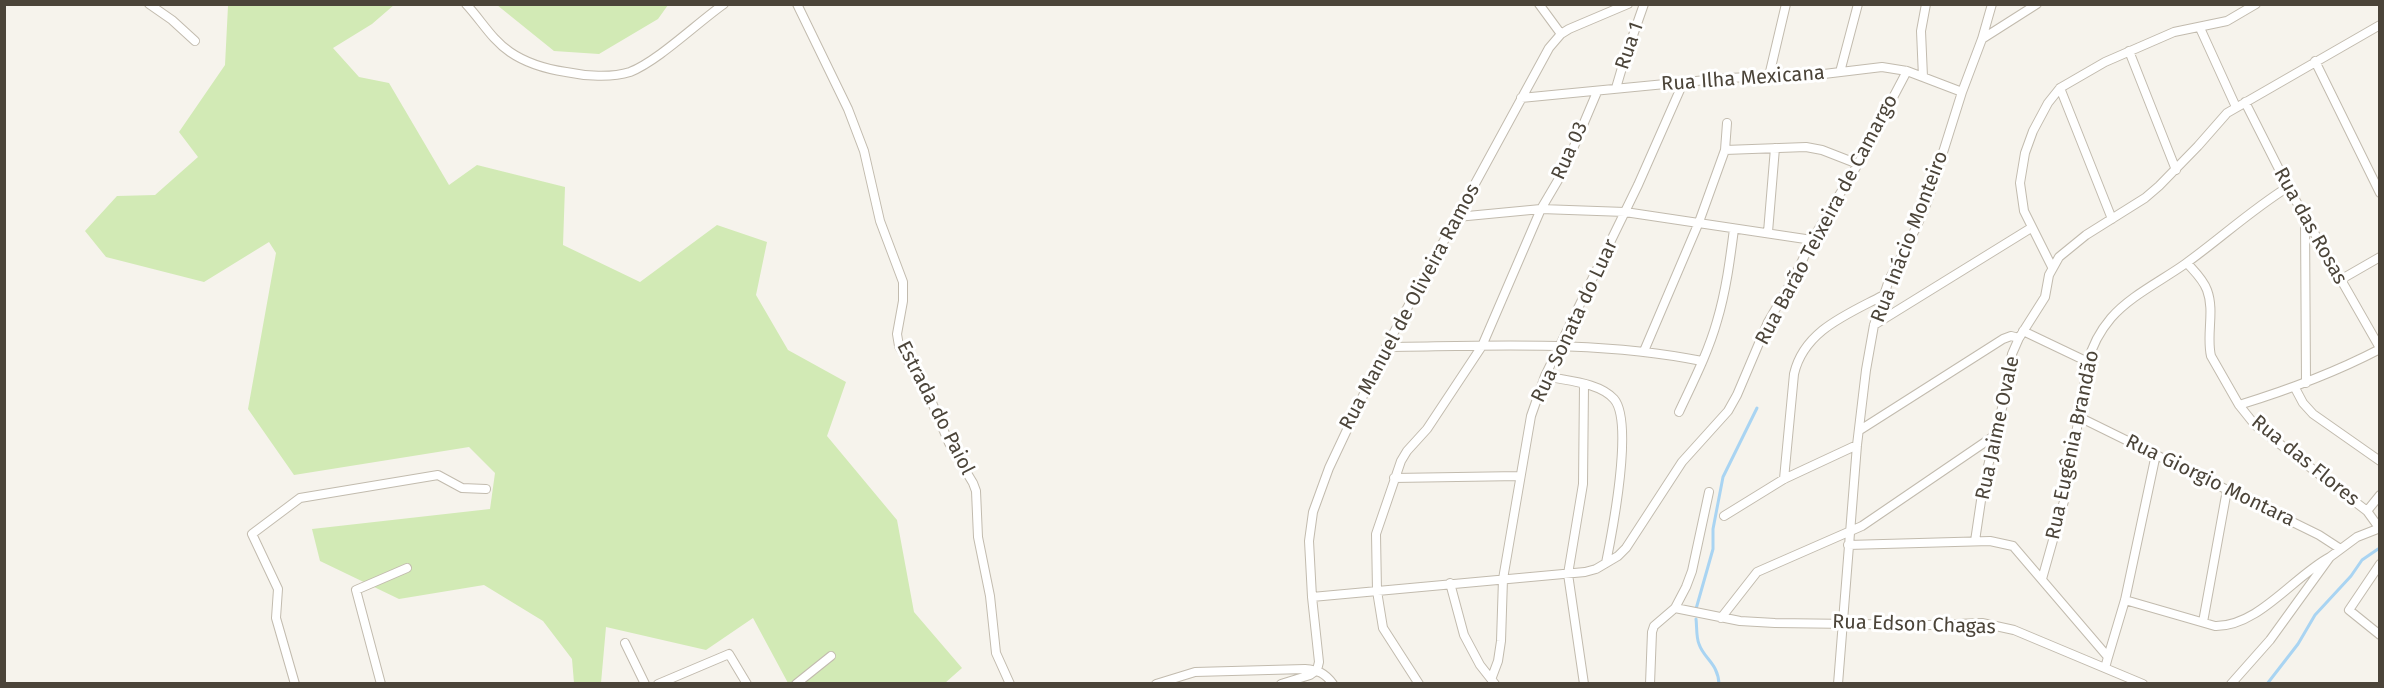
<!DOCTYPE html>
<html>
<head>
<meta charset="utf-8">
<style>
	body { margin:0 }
	#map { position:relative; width:2384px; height:688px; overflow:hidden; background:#f6f3ec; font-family:"Fira Sans",sans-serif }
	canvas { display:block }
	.frame { position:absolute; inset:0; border:6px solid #4b4439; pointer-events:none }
</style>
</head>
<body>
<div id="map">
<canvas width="2384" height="688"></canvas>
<div class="frame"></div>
</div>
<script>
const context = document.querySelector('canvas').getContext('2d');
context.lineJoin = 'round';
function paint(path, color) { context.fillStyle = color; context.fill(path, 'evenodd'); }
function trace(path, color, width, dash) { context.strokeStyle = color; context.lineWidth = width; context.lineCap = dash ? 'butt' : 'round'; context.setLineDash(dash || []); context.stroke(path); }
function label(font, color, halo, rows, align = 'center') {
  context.font = font + ' "Fira Sans",sans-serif'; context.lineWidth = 6; context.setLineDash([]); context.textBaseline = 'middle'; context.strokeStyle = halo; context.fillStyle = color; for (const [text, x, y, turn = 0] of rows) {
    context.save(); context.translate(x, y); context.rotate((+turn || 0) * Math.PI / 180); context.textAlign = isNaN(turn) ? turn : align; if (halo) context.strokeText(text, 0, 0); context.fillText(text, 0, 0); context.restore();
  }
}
paint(new Path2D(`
	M232 4 394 5 372 24 333 48 359 77 389 83 449 185 477 165 565 187 563 245 640 282 717 225 767 242 756 295 788 350 846 382 827 436 897 520 914 612 962 668 945 683H788L753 618 706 650 606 627 601 683H574L572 659 543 621 484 585 399 599 320 561 312 529 490 509 495 473 469 447 294 475 248 409 276 253 269 242 204 282 106 257 85 231 117 196 155 195 198 157 179 132 225 65 228 6Z
	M497 5H668L658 19 599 54 554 51Z`), '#d2eab5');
trace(new Path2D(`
	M1696 609 1713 549V529L1723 477 1757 408
	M1696 619C1697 626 1696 637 1699 644 1704 659 1718 663 1719 684
	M2267 684 2298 644 2315 615 2351 576 2362 560 2378 549`), '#a9d4f2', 3);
const minor = new Path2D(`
	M149 4 172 20 195 41
	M466 4C481 20 492 40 510 52 526 63 546 69 566 72 585 76 611 78 630 72 658 61 697 23 724 4
	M797 4 848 109 864 151 880 221 903 282V301L897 334 899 346 928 393 949 443 973 483 976 491 978 537 990 596 996 653 1010 684
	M1539 4 1561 34
	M2200 28 2236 107
	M1982 39 2037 4
	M2129 51 2176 170
	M2315 61 2380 193
	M1840 72 1858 4
	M1769 76 1786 4
	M1923 77 1921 31 1926 4
	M1616 88 1624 61 1644 4
	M2060 88 2112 219
	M1521 98 1727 78 1824 74 1882 67 1907 71 1962 92
	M2245 102 2288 187 2380 348
	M1725 150 1806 147 1822 150 1858 164
	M1457 217 1541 209 1625 212 1812 240
	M2305 218 2306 383
	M1768 232 1775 148
	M2187 263C2194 271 2203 279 2207 290 2215 311 2206 335 2211 356L2239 405 2255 425 2367 511 2380 529
	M2052 267 2024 211 2020 183 2025 153 2033 131 2048 103 2060 88 2105 62 2174 32 2227 21 2256 4
	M2340 280 2380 257
	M1874 325 2031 228
	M2023 331 2088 362
	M1386 347C1491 346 1598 340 1702 361
	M1644 351 1699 222 1725 150 1727 123
	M1545 376C1566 381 1599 382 1614 399 1634 422 1612 533 1606 563
	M2295 388 2303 403 2313 414 2380 461
	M2239 405C2288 390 2334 373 2380 349
	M1679 412C1693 382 1708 353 1717 321 1726 291 1730 260 1734 229
	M2079 417 2319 535 2339 548
	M1860 430 2003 339 2011 336 2019 338
	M1394 478 1520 476
	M1784 479 1794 374C1804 331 1846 315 1882 296
	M2367 511 2380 495
	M1724 516 1784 479 1857 445
	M1975 541 1983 487 2003 404 2012 354 2019 338 2045 297 2049 275 2059 257 2086 235 2145 198 2159 186 2198 146 2227 113 2380 25
	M1848 545 1990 541 2013 546 2108 657 2105 668
	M2380 564 2349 610 2380 635
	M2042 579 2066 494 2088 362C2092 346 2100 331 2111 318 2130 296 2161 281 2185 264 2220 239 2251 210 2288 187
	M1450 583 1464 635 1480 665 1495 684
	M1312 597 1585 572 1596 569 1618 556 1626 548 1682 462 1728 411 1737 395 1768 322 1795 276 1812 240 1858 164 1907 71
	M2125 600 2215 626C2258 627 2294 576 2330 557
	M1675 608 1740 621 1775 623 1929 625 1982 623 2014 630 2143 684
	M1721 618 1757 572 1862 526 1994 436
	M2203 622 2227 490
	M625 643 645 684
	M2108 657 2125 600 2156 454
	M1317 670 1319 662 1312 597 1309 541 1313 512 1329 468 1386 347 1549 48 1561 34 1569 29 1628 4
	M1492 677 1498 661 1501 641 1503 579 1531 416 1545 376 1638 185 1683 83
	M295 684 276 618 278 589 252 534 300 498 438 475 462 488 486 489
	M381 684 356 590 407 568
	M658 684 729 654 747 684
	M796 684 831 656
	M1156 684 1195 672 1305 669C1318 670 1325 673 1333 684
	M1281 684 1310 675 1317 670
	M1419 684 1383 628 1377 591 1376 534 1401 461 1407 451 1427 429 1482 346 1541 209 1564 170 1597 92
	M1584 684 1568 574 1583 484 1584 385
	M1650 684 1652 632 1654 626 1675 608 1686 587 1692 571 1709 492
	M1838 684 1857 445 1866 370 1874 325 1889 280 1916 228 1928 200 1962 92 1982 39 1992 4
	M2231 684 2270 640 2330 557 2357 537 2380 528`);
trace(minor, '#c2bbae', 10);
trace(minor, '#fff', 8);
label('20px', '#4b4439', '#fff', [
	["Rua 1",1630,46,-71],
	["Rua Ilha Mexicana",1743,79,-4],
	["Rua 03",1570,151,-66],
	["Rua Barão Teixeira de Camargo",1827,220,-62],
	["Rua das Rosas",2310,226,61],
	["Rua Inácio Monteiro",1910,237,-69],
	["Rua Manuel de Oliveira Ramos",1410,307,-62],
	["Rua Sonata do Luar",1575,321,-65],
	["Estrada do Paiol",935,408,63],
	["Rua Jaime Ovale",1998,428,-78],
	["Rua Eugênia Brandão",2073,445,-78],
	["Rua das Flores",2305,461,39],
	["Rua Giorgio Montara",2210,481,26],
	["Rua Edson Chagas",1914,625,2]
]);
</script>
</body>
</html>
